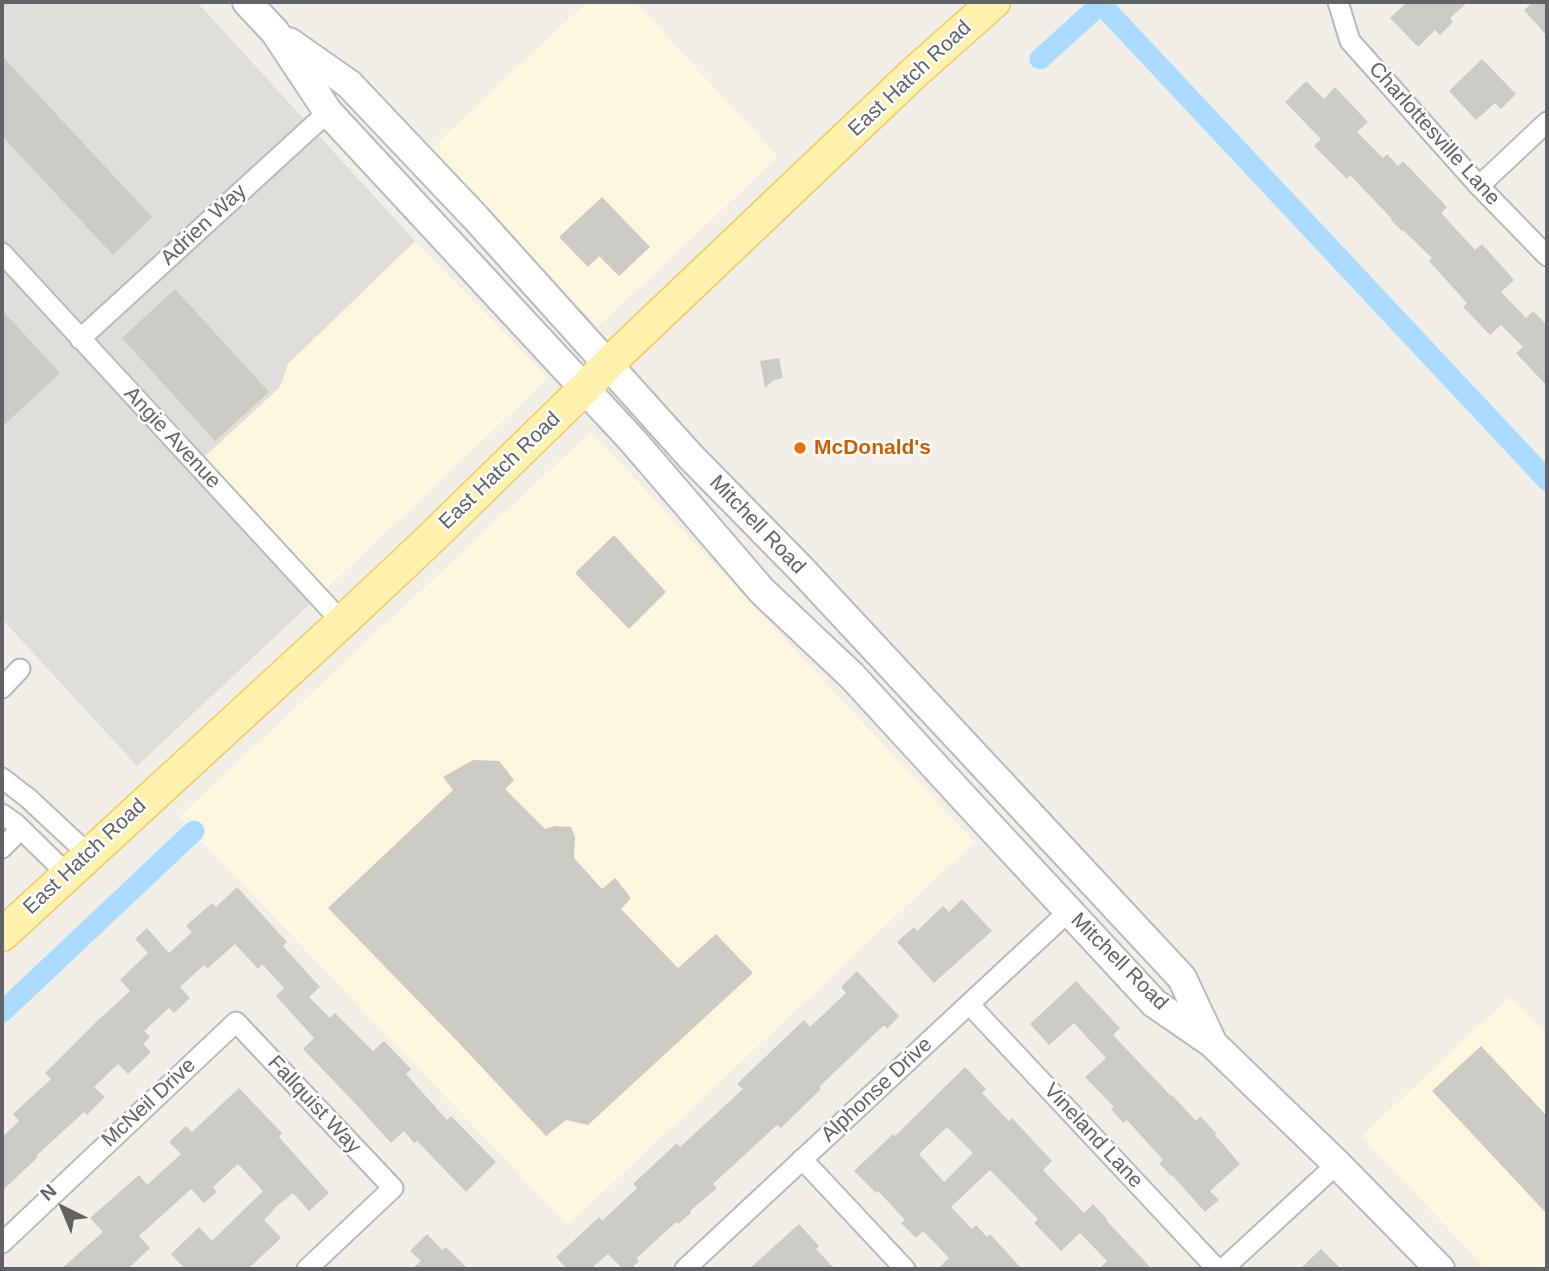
<!DOCTYPE html>
<html>
<head>
<meta charset="utf-8">
<style>
	body { margin:0 }
	#map { position:relative; width:1549px; height:1271px; overflow:hidden; background:#f1efe8; font-family:Helvetica,sans-serif }
	canvas { display:block }
	.frame { position:absolute; inset:0; border:4px solid #5f6368; pointer-events:none }
	.north { position:absolute; left:28px; top:1173px; width:70px; height:70px; -webkit-text-stroke:5px #fff; paint-order:stroke; rotate:317deg; font-size:19px; font-weight:700; line-height:28px; text-align:center; color:#5f6368 }
	.north::after { content:''; display:block; margin:auto; width:24px; height:32px; background:#5f6368; clip-path:polygon(50% 0,100% 100%,50% 72%,0 100%) }
</style>
</head>
<body>
<div id="map">
<canvas width="1549" height="1271"></canvas>
<div class="frame"></div>
<div class="north">N</div>
</div>
<script>
const context = document.querySelector('canvas').getContext('2d');
context.lineJoin = 'round';
function paint(path, color) { context.fillStyle = color; context.fill(path, 'evenodd'); }
function trace(path, color, width, dash) { context.strokeStyle = color; context.lineWidth = width; context.lineCap = dash ? 'butt' : 'round'; context.setLineDash(dash || []); context.stroke(path); }
function label(font, color, halo, rows, align = 'center') {
  context.font = font + ' Helvetica,sans-serif'; context.lineWidth = 5; context.setLineDash([]); context.textBaseline = 'middle'; context.strokeStyle = halo; context.fillStyle = color; for (const [text, x, y, turn = 0] of rows) {
    context.save(); context.translate(x, y); context.rotate((+turn || 0) * Math.PI / 180); context.textAlign = isNaN(turn) ? turn : align; if (halo) context.strokeText(text, 0, 0); context.fillText(text, 0, 0); context.restore();
  }
}
paint(new Path2D(`
	M587 2H635L778 157 597 327 432 148Z
	M415 241 548 378 326 589 201 459 280 387 288 364Z
	M591 432 974 842 568 1225 179 817Z
	M1510 997 1547 1036V1269H1486L1362 1136Z`), '#fef7e0');
paint(new Path2D(`
	M2 2H197L415 241 288 364 280 387 202 459 326 589 137 766 2 619Z`), '#e0deda');
trace(new Path2D(`
	M1101 4 1547 480
	M1040 59 1103 2
	M2 1012 194 831`), '#aadaff', 21);
paint(new Path2D(`
	M1407 2H1468L1450 18 1453 22 1440 35 1435 30 1418 47 1390 18Z
	M1533 2H1547V36L1524 10Z
	M2 56 152 217 113 255 2 136Z
	M1482 59 1516 94 1501 109 1495 103 1476 120 1449 91Z
	M1306 81 1324 99 1335 87 1368 122 1357 132 1383 158 1387 154 1398 166 1403 161 1447 207 1441 213 1475 250 1482 244 1514 280 1501 292 1526 318 1533 311 1547 325V386L1516 353 1523 347 1501 325 1490 335 1463 307 1467 303 1429 261 1432 258 1403 230 1402 231 1391 220 1392 219 1350 175 1347 179 1314 146 1321 139 1285 102Z
	M602 197 650 247 619 276 599 256 588 267 559 237Z
	M175 289 269 392 215 441 122 338Z
	M2 310 60 373 2 427Z
	M779 358 783 378 774 380 765 388 760 361Z
	M614 535 666 592 629 629 575 573Z
	M473 760 499 761 514 780 505 789 545 829 555 826 571 827 575 837 574 858 602 889 615 878 631 898 621 909 678 968 716 934 753 973 588 1125 566 1120 546 1136 460 1044 328 908 453 790 443 777Z
	M237 887 287 942 283 946 320 987 309 997 330 1018 335 1013 373 1051 384 1041 411 1069 406 1074 447 1120 451 1116 496 1162 466 1192 417 1141 414 1143 404 1131 391 1143 352 1100 303 1049 314 1038 276 996 284 988 262 964 258 969 235 944 207 969 204 965 180 987 190 998 174 1013 169 1008 144 1031 150 1037 143 1044 151 1052 128 1074 118 1064 94 1087 105 1097 87 1115 84 1112 36 1156 38 1157 2 1191V1137L19 1121 13 1114 51 1079 45 1073 95 1023 130 991 120 980 148 953 135 939 147 928 169 953 192 932 186 926 212 903 216 907Z
	M962 899 992 931 934 983 897 942 914 927 917 931 943 906 949 912Z
	M857 971 899 1016 887 1029 884 1025 819 1087 821 1089 781 1128 777 1125 713 1184 717 1188 690 1211 691 1213 678 1224 676 1222 637 1258 639 1261 631 1269H623L608 1254 591 1269H567L556 1257 599 1217 602 1221 637 1188 633 1184 677 1143 680 1147 717 1113 743 1089 737 1084 804 1020 810 1027 846 993 841 987Z
	M1076 981 1120 1028 1113 1035 1171 1096 1172 1095 1196 1121 1200 1116 1216 1133 1215 1135 1240 1164 1210 1191 1219 1200 1205 1212 1172 1175 1171 1176 1159 1163 1163 1160 1127 1120 1123 1123 1111 1109 1114 1107 1085 1077 1106 1058 1074 1023 1049 1045 1030 1024Z
	M1481 1046 1547 1116V1214L1432 1091Z
	M965 1067 986 1089 982 1093 1009 1121 1012 1118 1052 1161 1043 1170 1084 1213 1093 1204 1107 1219 1106 1220 1152 1269H1099L1107 1261 1080 1233 1061 1251 1034 1223 1038 1219 990 1170 951 1207 972 1229 976 1225 987 1237 990 1234 1022 1269H937L949 1258 923 1231 916 1238 901 1223 905 1220 878 1191 876 1193 854 1171 893 1134 895 1136ZM947 1127 973 1153 944 1182 919 1154Z
	M239 1088 282 1133 279 1137 329 1193 309 1211 293 1193 278 1205 264 1220 281 1238 248 1269H185L171 1254 199 1227 212 1241 263 1191 238 1164 213 1187 217 1192 204 1203 191 1189 139 1236 150 1248 128 1269H61L103 1232 90 1218 139 1175 147 1185 181 1154 169 1142 186 1126 192 1132Z
	M799 1224 819 1246 816 1249 835 1269H749Z
	M427 1234 442 1250 446 1247 468 1269H412L421 1261 410 1251Z
	M1321 1249 1341 1269H1300Z`), '#cccac5');
const minor = new Path2D(`
	M1338 2 1350 41 1479 186 1547 256
	M1479 186 1547 122
	M2 253 342 622
	M80 339 328 112
	M2 688 20 669
	M2 778 28 798 88 854
	M2 814 16 824 67 874
	M2 848 21 829
	M969 1004 1217 1269
	M802 1159 905 1269
	M2 1243 236 1022 393 1188 307 1269
	M685 1269 969 1004 1069 911
	M1223 1269 1337 1164`);
const secondary = new Path2D(`
	M247 2 275 32 328 112 633 441 762 591 852 676 963 797 1154 1003 1212 1043 1337 1164 1440 1269
	M289 42 349 84 475 217 691 457 800 568 1182 978 1212 1042`);
const primary = new Path2D(`
	M2 935 342 622 423 546 584 389 608 364 914 73 994 2`);
trace(minor, '#b5b8bc', 23);
trace(secondary, '#b6babf', 32);
trace(primary, '#f2c960', 35);
trace(minor, '#fff', 19);
trace(secondary, '#fff', 28);
trace(primary, '#fff2af', 32);
for (const [x, y, r, color] of [
	[800,448,7,"#e8710a"]
]) { const dot = new Path2D(); dot.arc(x, y, r, 0, 2 * Math.PI); context.fillStyle = color; context.fill(dot); trace(dot, '#fff', 2.5); }
label('21px', '#5f6368', '#fff', [
	["East Hatch Road",910,79,-43],
	["Charlottesville Lane",1434,134,48],
	["Adrien Way",204,225,-43],
	["Angie Avenue",172,438,47],
	["East Hatch Road",500,471,-44],
	["Mitchell Road",757,525,46],
	["East Hatch Road",85,857,-43],
	["Mitchell Road",1119,962,45],
	["Alphonse Drive",877,1090,-43],
	["McNeil Drive",149,1103,-43],
	["Fallquist Way",314,1105,47],
	["Vineland Lane",1093,1136,47]
]);
label('bold 21px', '#c56008', '#fff', [
	["McDonald's",814,448]
], 'left');
</script>
</body>
</html>
